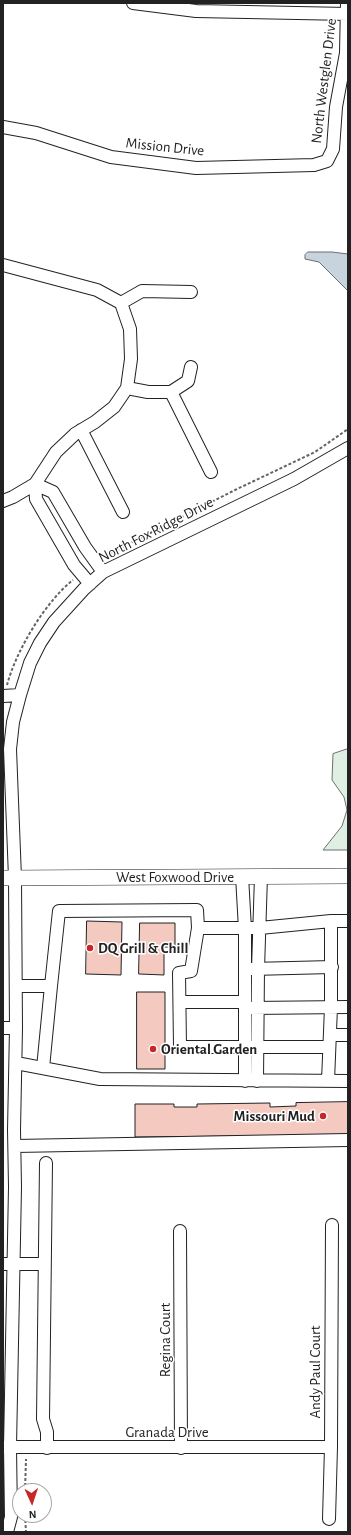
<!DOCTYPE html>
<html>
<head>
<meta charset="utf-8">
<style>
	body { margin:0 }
	#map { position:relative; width:351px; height:1535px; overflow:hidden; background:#fff; font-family:"Alegreya Sans",sans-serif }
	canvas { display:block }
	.frame { position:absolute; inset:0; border:4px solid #222; pointer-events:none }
	.north { position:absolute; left:12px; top:1483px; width:40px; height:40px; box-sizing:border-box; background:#fff; border:1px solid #a7a7a7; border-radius:50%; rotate:177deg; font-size:11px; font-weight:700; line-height:16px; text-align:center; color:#222 }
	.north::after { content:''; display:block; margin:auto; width:14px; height:18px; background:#c62828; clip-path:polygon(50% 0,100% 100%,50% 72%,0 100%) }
</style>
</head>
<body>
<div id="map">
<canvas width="351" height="1535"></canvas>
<div class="frame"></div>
<div class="north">N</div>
</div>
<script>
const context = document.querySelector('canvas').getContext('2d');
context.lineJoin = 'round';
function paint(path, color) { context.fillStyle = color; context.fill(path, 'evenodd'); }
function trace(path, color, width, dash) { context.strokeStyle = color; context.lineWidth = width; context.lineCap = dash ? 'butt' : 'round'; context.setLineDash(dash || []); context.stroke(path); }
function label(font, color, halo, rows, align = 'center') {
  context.font = font + ' "Alegreya Sans",sans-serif'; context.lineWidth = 3; context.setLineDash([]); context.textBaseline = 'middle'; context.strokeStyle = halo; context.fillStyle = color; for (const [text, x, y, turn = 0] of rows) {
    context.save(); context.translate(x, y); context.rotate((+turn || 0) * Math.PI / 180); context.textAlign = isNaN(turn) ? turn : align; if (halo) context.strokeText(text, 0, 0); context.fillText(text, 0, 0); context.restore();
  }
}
const green = new Path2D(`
	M348 749V850H323L342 826 347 810 344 797 332 780 333 754Z`);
paint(green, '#e0efe3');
trace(green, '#6f6f6f', 1);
const water = new Path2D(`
	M308 252H332L348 254V291L319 262 305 259V255Z`);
paint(water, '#c7d3dd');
trace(water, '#6f6f6f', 1);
const building = new Path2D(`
	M87 921 122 922 121 975 86 974Z
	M140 923H175V947H164V975L139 974Z
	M137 992H165V1069H137Z
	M348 1102V1135L135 1137V1104H174V1107H197V1104L270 1103V1107L296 1106V1103Z`);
paint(building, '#f3c9c0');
trace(building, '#222', 1);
const minor = new Path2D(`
	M133 3 196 11 348 14
	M3 127 36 133 111 157 196 168 314 165 327 161 333 149 336 107 346 53 347 3
	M3 265 97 290 121 303 130 329 131 359 127 388 114 407 95 422 75 434 56 452 35 484 13 497 3 501
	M121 303 142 291 191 292
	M127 388 148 392H171L211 472
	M171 392 188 381 191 367
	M81 430 123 512
	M35 484 36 499 74 565 90 584
	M35 484 53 492 85 547 103 572
	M3 696 20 695
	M242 876 245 929V1081
	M331 921H348
	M198 928 191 971 179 973 180 1047H329
	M251 969 332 967
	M16 986H51L59 911 197 910 198 928H260L331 921V1007L328 1081
	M180 1002H245
	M250 1008 348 1007
	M3 1028H16
	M330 1035H348
	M16 1063 100 1079 348 1081
	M43 1068 51 986
	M257 1081 258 969 261 876
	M15 1146 348 1140
	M46 1163 43 1419 47 1432V1448
	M180 1231 181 1448
	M3 1264H44
	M3 1447H331
	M329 1519 331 1447 332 1225
	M7 1532 11 1517 10 1447 15 1187 14 1130 16 1028 15 878 10 749 13 722 20 695 30 663 40 643 54 622 84 589 103 572 294 479 348 448`);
const major = new Path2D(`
	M3 878 348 876`);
trace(minor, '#222', 14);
trace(major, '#222', 16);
trace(new Path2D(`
	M105 556 235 490 315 452 348 429
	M7 685C16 651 45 602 73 580
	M25 1491 26 1459
	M25 1515 26 1532`), '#646464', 2, [3, 2]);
trace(minor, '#fff', 12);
trace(major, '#fff', 15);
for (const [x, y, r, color] of [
	[90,948,4,"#c62828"],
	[153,1049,4,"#c62828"],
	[323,1116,4,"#c62828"]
]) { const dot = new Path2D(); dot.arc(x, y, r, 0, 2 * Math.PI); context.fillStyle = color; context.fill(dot); trace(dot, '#fff', 1.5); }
label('15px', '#222', '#fff', [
	["North Westglen Drive",324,81,-83],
	["Mission Drive",165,147,6],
	["North Fox Ridge Drive",156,530,-27],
	["West Foxwood Drive",175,877],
	["Regina Court",165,1340,-90],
	["Andy Paul Court",315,1372,-90],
	["Granada Drive",167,1432]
]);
label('bold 15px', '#222', '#fff', [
	["DQ Grill & Chill",98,948],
	["Oriental Garden",161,1049],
	["Missouri Mud",315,1116,"right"]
], 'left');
</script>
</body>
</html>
